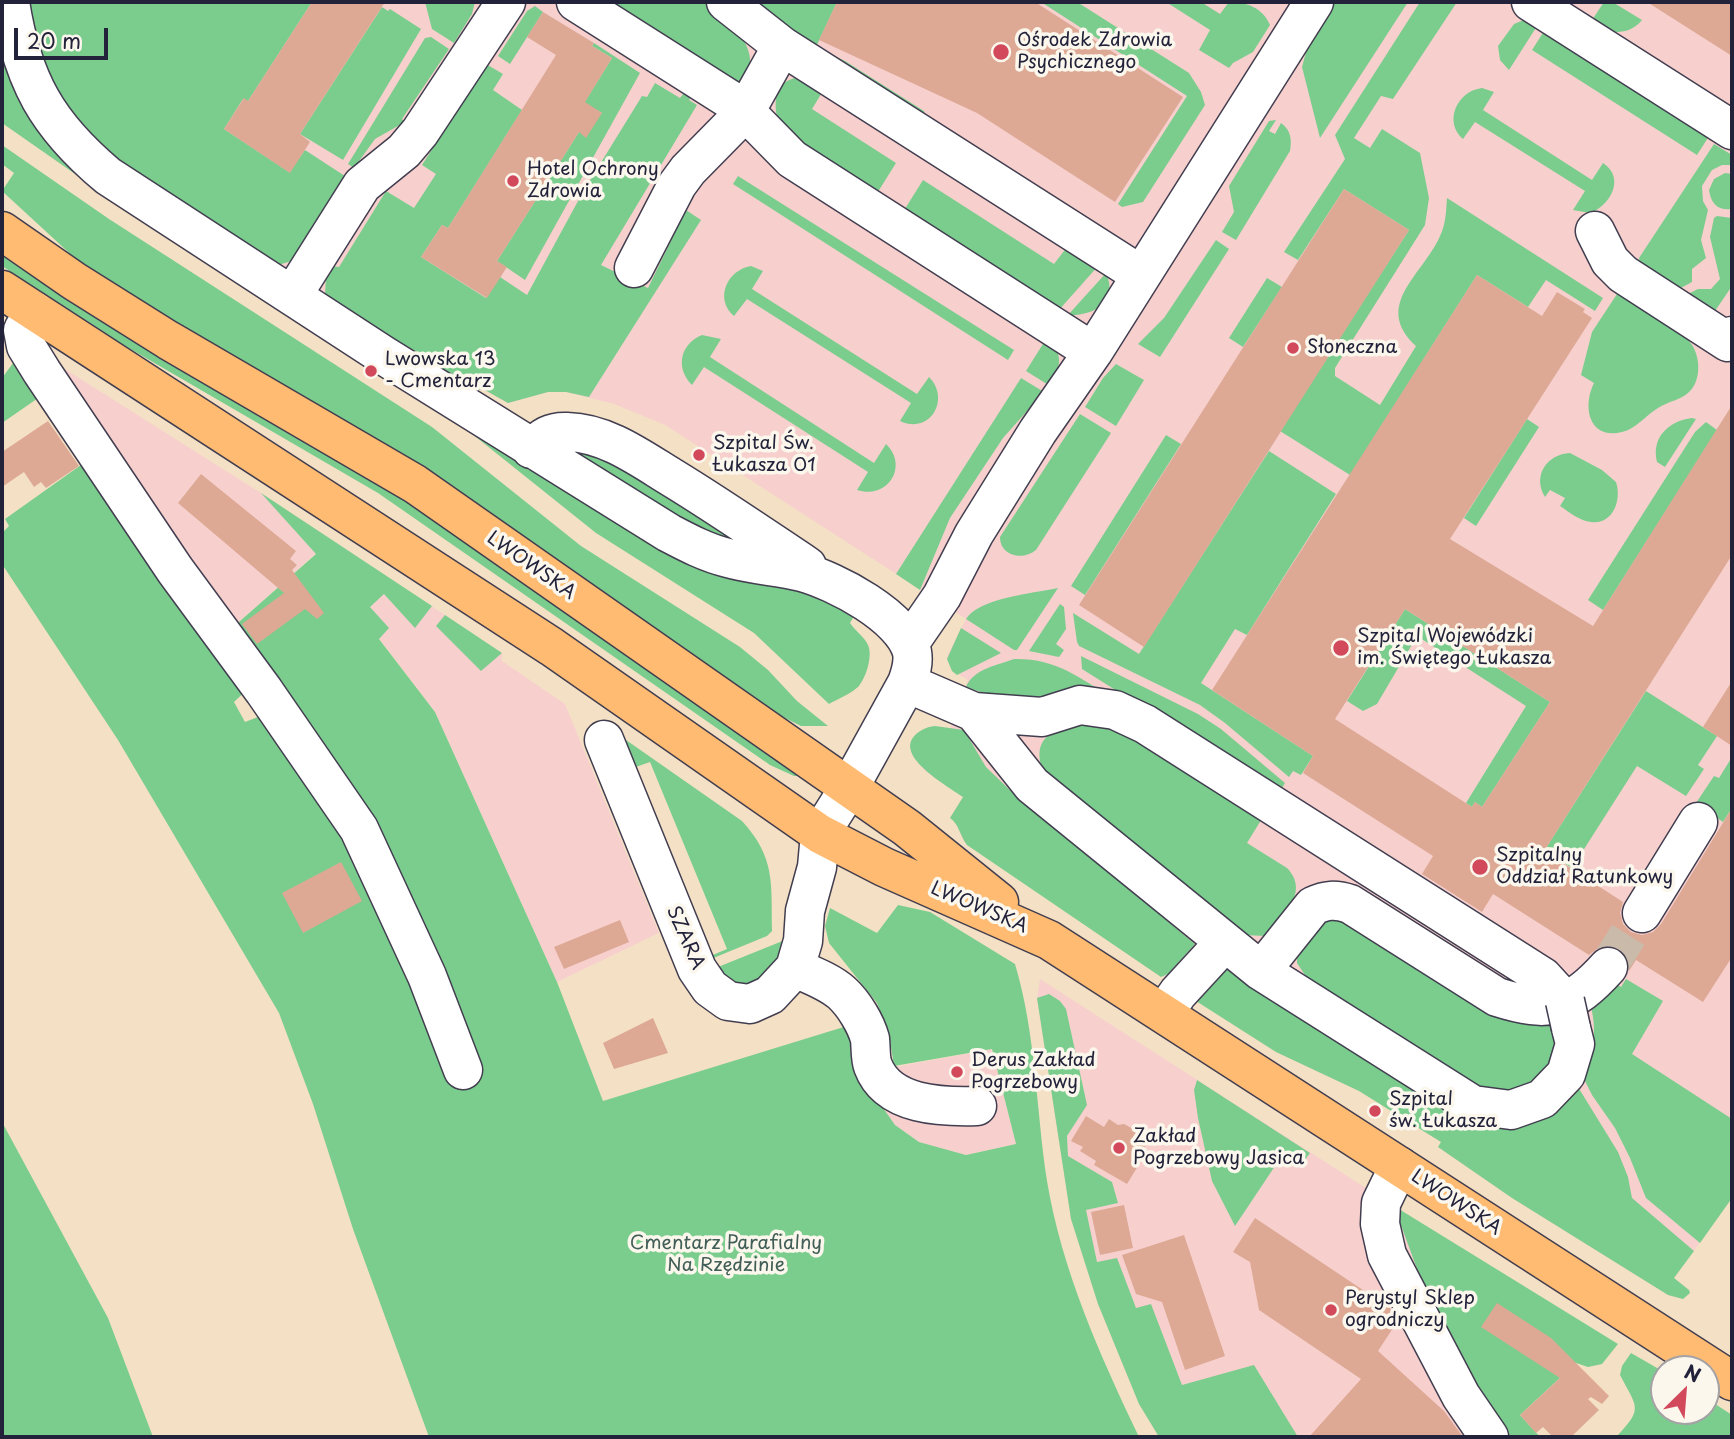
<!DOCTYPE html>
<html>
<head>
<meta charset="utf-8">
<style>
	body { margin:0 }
	#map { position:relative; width:1734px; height:1439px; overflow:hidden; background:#f4e0c5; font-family:"Playpen Sans",sans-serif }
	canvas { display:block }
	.frame { position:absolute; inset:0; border:4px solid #22223b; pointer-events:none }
	.north { position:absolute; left:1650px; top:1355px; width:70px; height:70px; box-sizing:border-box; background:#fbf7ec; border:2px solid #a4a2a5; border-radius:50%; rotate:25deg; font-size:19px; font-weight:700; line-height:28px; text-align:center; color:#22223b }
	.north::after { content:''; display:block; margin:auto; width:24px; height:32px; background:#d1495b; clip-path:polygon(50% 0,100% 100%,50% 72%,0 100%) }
	.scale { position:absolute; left:14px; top:28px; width:94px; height:32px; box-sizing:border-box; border:4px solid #22223b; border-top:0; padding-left:9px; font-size:21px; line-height:24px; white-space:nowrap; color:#22223b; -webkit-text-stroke:5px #fbf7ec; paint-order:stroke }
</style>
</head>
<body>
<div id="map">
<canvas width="1734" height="1439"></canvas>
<div class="frame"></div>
<div class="north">N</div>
<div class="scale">20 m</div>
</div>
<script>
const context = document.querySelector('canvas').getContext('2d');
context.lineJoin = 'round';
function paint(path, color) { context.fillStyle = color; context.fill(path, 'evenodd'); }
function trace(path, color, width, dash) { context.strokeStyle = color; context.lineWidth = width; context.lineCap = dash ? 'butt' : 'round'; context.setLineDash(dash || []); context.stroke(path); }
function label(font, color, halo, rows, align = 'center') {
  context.font = font + ' "Playpen Sans",sans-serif'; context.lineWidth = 7; context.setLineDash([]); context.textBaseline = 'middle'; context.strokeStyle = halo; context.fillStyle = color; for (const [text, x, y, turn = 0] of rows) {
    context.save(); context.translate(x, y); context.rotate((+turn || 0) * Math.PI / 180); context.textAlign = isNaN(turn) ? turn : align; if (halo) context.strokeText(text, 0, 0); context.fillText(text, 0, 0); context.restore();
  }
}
paint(new Path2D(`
	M28 2H1732V1198L1674 1278 1689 1290 1690 1293 1683 1299 1668 1295 1512 1198 1438 1147 1441 1142 1359 1091 1276 1052 967 845 962 838 957 823 950 818 963 797 924 770 912 754 910 747 913 738 928 727 950 729 968 680 952 671 947 659 948 654 966 619 665 425 614 404 566 392H548L508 403 483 389 469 391 222 232Z
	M49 359 261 493 502 653V661L565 704 659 933 557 982 435 712 315 554 231 629Z
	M1040 979 1394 1206 1503 1437H1159L1139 1404 1098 1304 1071 1219 1037 998Z
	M992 1049 1016 1144 966 1155 919 1142 895 1125 881 1105 868 1094 861 1073Z`), '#f7d0ce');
paint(new Path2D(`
	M28 2H312L248 101 243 99 224 129 289 172 305 150 348 178 292 261 278 265C245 243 212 222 180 200 132 169 82 140 54 88 39 61 34 31 28 2Z
	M425 2H475L472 14 454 43 432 29Z
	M598 2H705C724 14 757 44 749 70 747 75 742 80 740 85Z
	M750 2H837L816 47 845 61 924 111 925 115 923 119Z
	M1041 2H1077L1189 73 1201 92 1205 105 1143 202 1122 207 1118 204 1187 96Z
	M1166 2H1201L1220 14 1229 2C1247 2 1263 8 1270 25L1253 52 1233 63 1229 68 1199 50 1210 30Z
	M1333 2H1408L1320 138 1302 67 1309 41Z
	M1420 2H1457L1393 99 1381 96 1354 138 1370 148 1382 129 1420 153 1429 198 1425 225 1335 368V376L1380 405 1416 346C1372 305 1423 275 1440 236 1446 224 1446 211 1447 198L1603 298 1595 311 1546 280 1528 307 1477 275 1350 475 1280 431 1409 230 1344 189 1298 260 1284 252 1345 159 1335 135Z
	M1604 2 1614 3 1642 20C1628 37 1607 34 1590 23Z
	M535 6 543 12 510 64 498 56 527 11Z
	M382 7 388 11 390 9 421 29 343 160 300 134Z
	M1526 19 1539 23 1509 70 1500 60 1498 46 1514 24Z
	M1546 28 1711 133 1697 155 1532 50Z
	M431 37 449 49 402 119 405 122 375 139 354 168 348 164 425 38Z
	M594 43 640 73 525 280 497 261 579 132 602 113 584 103 612 58 592 46Z
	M2 49 80 174 78 176 2 123Z
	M486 64 503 74 493 90 522 110 448 228 442 225 421 257 486 298 500 277 527 295 584 190 642 96 647 97 655 83 680 98 687 89 693 94 689 100 697 105 601 265 648 288 686 210 701 220 589 397 566 392H548L508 403 483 389 469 391 325 295 326 276 331 266 339 267 386 191 414 208 436 174 422 165Z
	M798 77 823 91 812 109 896 163 876 195C851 179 814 161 792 142 779 132 774 114 776 98 778 85 786 80 798 77Z
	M1482 88 1494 92 1483 110 1592 180 1603 163C1626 178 1610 206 1590 213L1573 210 1585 191 1475 122 1463 139C1443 122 1457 91 1482 88Z
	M1276 120 1269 131 1275 134 1281 123C1291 130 1292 140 1290 151L1236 240 1222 232 1234 212 1229 186 1269 121Z
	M1714 144 1732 155V165H1722L1712 170 1702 186 1703 201 1708 210 1701 240 1706 258 1692 269V282L1679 289 1640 265 1639 258Z
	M2 145 109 219 432 427 581 546 740 647 768 670 797 701 828 726H801L775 713 411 460 176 323 78 261 2 191 14 173 2 164Z
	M1725 173 1732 174V209C1718 211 1711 204 1709 190L1714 179Z
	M738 176 1014 350 1008 360 733 184Z
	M923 180 1054 264 1067 247 1099 265 1058 311 903 212Z
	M1717 216 1732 218V286L1715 311 1688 294 1698 289H1711L1720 279 1710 237 1714 218Z
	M1216 240 1229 249 1160 357 1138 344 1164 318Z
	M2 252 419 508 803 776H794L770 765 378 493 127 347 2 266Z
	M751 266 763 271 752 289 917 394 929 377C951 399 930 435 900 421L911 403 747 299 734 316C714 299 727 270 751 266Z
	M1106 273C1119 302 1094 316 1068 315Z
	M1267 278 1282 287 1243 347 1229 338Z
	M1617 294C1634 303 1677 328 1689 341 1700 353 1702 377 1691 390 1683 400 1668 401 1658 408 1646 415 1636 429 1622 432 1589 440 1582 407 1594 383L1581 375 1592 332Z
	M702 335 721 339 710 357 874 463 886 444C909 466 888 500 857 490L868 472 704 367 692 385C675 368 680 344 702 335Z
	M1048 336C1063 357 1062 364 1050 386L1026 371Z
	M19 355 44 394 2 423V378Z
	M1116 364 1144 380 1116 426 1085 407 1103 378Z
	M1021 378 1044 392 1003 438 950 518 920 590 896 574Z
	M1080 414 1111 433 1036 550C1023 561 1000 556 1000 537Z
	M1692 418 1696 419 1665 467 1657 462C1651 438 1668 421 1692 418Z
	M1527 419 1539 427 1476 526 1464 518Z
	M1706 422 1717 430 1603 610 1588 600 1695 432Z
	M473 429 854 616 850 623C855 631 864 636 868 645 873 656 866 678 858 687 850 694 838 699 829 704L754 633 596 533 471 433Z
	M1166 435 1181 444 1085 595 1071 586Z
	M565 447 615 463 732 540 688 524Z
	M1269 451 1336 494 1247 635 1235 629 1201 683 1313 756 1301 775 1293 771 1289 777 1225 723 1200 705 1079 646 1077 642 1073 613 1139 654Z
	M1570 453 1602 470 1616 482C1622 500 1613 525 1591 522 1580 521 1569 512 1560 506L1565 498 1550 490 1545 497C1532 476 1547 454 1570 453Z
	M88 460 248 681 251 686 234 702 245 722 268 713 339 818 367 873 403 961 456 1075 471 1072 468 1053 361 812 231 629 316 554 261 493 432 606 415 628 384 594 370 607 389 628 379 639 435 712 557 982 603 1101 847 1026 868 1094 881 1105 895 1125 919 1142 966 1155 1016 1144 992 1049 894 1066 889 1034 877 1003 829 943 825 926 830 908 877 933 898 905 930 912 1015 964C1036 1034 1036 1109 1047 1181 1062 1271 1100 1355 1139 1437H429L353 1229 313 1104 279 1013 118 740 2 564V533L9 526 5 519Z
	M1058 588 1017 650H1014L966 619C979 598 1034 593 1058 588Z
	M1060 604 1064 607 1066 629 1056 644 1064 650 1059 657 1029 651Z
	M1405 609 1550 702 1482 807 1475 802 1472 807 1466 803 1526 706 1417 636 1377 704 1363 711 1347 701Z
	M445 615 502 653 481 671 436 626Z
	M961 628 1001 653 957 675 952 671 947 659Z
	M1081 656 1198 714 1221 729 1285 783 1279 793 1082 669Z
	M1014 659C1055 658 1079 677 1112 698L995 697 966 687C973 669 998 665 1014 659Z
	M1646 691 1717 736 1698 765 1704 769 1686 796 1637 766 1572 868 1552 856 1553 852 1546 848Z
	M1100 719 1263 817 1247 843 1287 868C1311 893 1281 917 1266 936L1243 935 1044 774C1026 728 1067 728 1100 719Z
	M935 726 964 730 986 767 1015 795 1195 944 1168 974 1161 977 967 845C960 836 959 824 950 818L963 797C949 787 900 760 912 739 917 731 926 727 935 726Z
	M616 733 742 821C776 858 771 884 772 931L767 936 711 959 708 957 727 949 650 762 630 769Z
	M1732 757V808L1723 822 1696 803 1714 776 1719 778Z
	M1332 914 1556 1016 1557 1047 1544 1075 1524 1091 1487 1093 1307 978 1297 963V950Z
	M785 940 773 976 742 987 713 969Z
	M1227 968C1275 999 1323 1030 1371 1060 1404 1081 1464 1129 1502 1129 1534 1129 1559 1111 1578 1087L1618 1152 1628 1177 1632 1198 1694 1251 1674 1278 1689 1290 1690 1293 1683 1299 1668 1295 1512 1198 1438 1147 1441 1142 1359 1091 1276 1052 1196 1001 1219 974Z
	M1626 979 1663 1001 1632 1054 1732 1119V1198L1700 1243 1646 1198 1630 1158 1615 1128 1592 1095 1583 1077C1593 1049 1598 1033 1590 1003L1615 983 1621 987Z
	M1049 994 1060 1001 1066 1009 1087 1105 1067 1136 1068 1156 1112 1182 1118 1203 1086 1210 1097 1262 1117 1258 1136 1308 1151 1304 1182 1385 1254 1365 1298 1437H1159L1139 1404 1098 1304 1071 1219 1037 998Z
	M1197 1080 1310 1153 1300 1166 1283 1154 1235 1226 1212 1181 1198 1118 1194 1090Z
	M2 1122 108 1318 153 1437H2Z
	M1394 1206 1618 1344 1602 1364 1588 1367 1576 1363 1520 1415 1540 1437H1503L1428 1299Z
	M1631 1353 1664 1372V1411H1706V1398L1732 1415V1437H1616C1644 1408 1637 1408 1620 1375L1622 1366Z`), '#7bcd8e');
paint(new Path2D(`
	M312 2H385L300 134 310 142 290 173 224 129 244 98 248 101Z
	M837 2H1035L1183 97 1115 202 977 113 819 40Z
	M1647 2H1732V56Z
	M543 12 594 43 592 46 612 58 585 102 602 113 586 138 579 132 497 261 507 267 487 298 421 257 442 225 448 228 556 55 527 37Z
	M1344 189 1409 230 1144 647 1079 605Z
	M1477 275 1542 316 1557 292 1585 309 1583 312 1592 318 1450 539 1593 626 1732 405V555L1546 848 1553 852 1552 856 1623 902 1620 913 1623 924 1631 932 1642 935 1653 932 1661 924 1732 808V957L1703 1002 1636 960 1629 971V960L1624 952 1614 946H1601L1589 955 1493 894 1482 912 1422 874 1433 856 1303 773 1313 756 1212 690ZM1405 609 1550 702 1482 807 1475 802 1472 807 1335 719Z
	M48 421 79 466 46 488 41 482 34 487 24 472 2 487V452Z
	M201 474 296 551 290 559 297 565 292 570 324 613 317 619 305 609 257 644 242 624 284 593 178 503Z
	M1732 681V746L1703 727Z
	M341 862 362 901 303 933 282 893Z
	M620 920 629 942 564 969 554 947Z
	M653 1018 668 1053 614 1069 603 1043Z
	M1086 1116 1104 1127 1109 1119 1118 1125 1124 1124 1137 1131 1139 1138 1147 1143 1138 1159 1141 1161 1127 1184 1094 1165 1096 1161 1080 1151 1083 1147 1071 1141Z
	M1124 1205 1133 1248 1100 1255 1091 1212Z
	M1255 1218 1390 1308 1397 1322 1378 1351 1444 1411 1463 1437H1309L1361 1379 1259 1310 1250 1262 1233 1252Z
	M1184 1235 1225 1356 1185 1370 1162 1302 1136 1294 1122 1255Z
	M1497 1303 1551 1338 1609 1396 1602 1404 1591 1397 1588 1399 1599 1410 1571 1437H1553L1543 1427 1536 1433 1520 1415 1560 1378 1481 1327Z`), '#dda995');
trace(new Path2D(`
	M1608 967 1642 913`), '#cabaa9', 38, [38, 19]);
const minor = new Path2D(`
	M10 2C22 80 47 125 108 176L383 355 669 533C688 543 707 553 728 558 752 565 778 566 802 572 835 581 903 616 912 652 914 663 911 672 907 683L849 788 820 834 817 867 805 911 803 941 795 968 770 995 750 1004 728 1001 710 988 697 969 604 740
	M576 2 740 106 792 159 1093 352
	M726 2 782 46 1141 275
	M1531 2 1732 130
	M1595 231 1610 261 1623 274 1728 342 1732 336
	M634 268 677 185 688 170 745 112 782 46
	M292 296 362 185 404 151 420 132 506 2
	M34 311 23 330 26 346 42 372 175 570 264 691 359 829 427 976 463 1070
	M531 449C542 437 551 431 568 432 606 433 640 458 671 477 717 505 762 536 807 566
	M909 644 942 596 974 534 1038 431 1093 352 1314 2
	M907 683 974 712 1042 717 1080 705 1115 710 1145 724 1543 977 1565 1001
	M974 712 1032 785 1261 971 1473 1105 1511 1110 1542 1099 1566 1074 1575 1044 1571 1028
	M1642 913 1698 822
	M795 968C811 975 830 982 842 993 854 1004 866 1024 870 1039 871 1048 870 1058 873 1066 888 1106 942 1107 977 1106
	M1261 971 1313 906C1326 900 1335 899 1350 904L1497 997C1550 1014 1571 1008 1608 967
	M1164 1013 1178 993 1225 942
	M1399 1166 1381 1203 1380 1224 1387 1255 1461 1396 1489 1437`);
const major = new Path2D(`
	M2 231 74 281 168 340 415 484 907 828 999 902
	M2 290 552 647 820 834 884 867 1049 940 1732 1381`);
trace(minor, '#423e50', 41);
trace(major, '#423e50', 41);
trace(minor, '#fff', 38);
trace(major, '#febb71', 38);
const minorBridge = new Path2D(`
	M1565 1001 1571 1028`);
trace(minorBridge, '#423e50', 41, []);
trace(minorBridge, '#fff', 38);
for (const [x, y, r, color] of [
	[1001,52,9,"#d1495b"],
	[513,181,7,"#d1495b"],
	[1293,348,7,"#d1495b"],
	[371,371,7,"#d1495b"],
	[699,455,7,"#d1495b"],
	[1341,648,9,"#d1495b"],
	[1480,867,9,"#d1495b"],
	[957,1072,7,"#d1495b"],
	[1375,1111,7,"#d1495b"],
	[1119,1148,7,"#d1495b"],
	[1331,1310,7,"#d1495b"]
]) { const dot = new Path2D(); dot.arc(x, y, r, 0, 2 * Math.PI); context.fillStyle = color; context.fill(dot); trace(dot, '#fbf7ec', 2.5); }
label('19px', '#22223b', '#fbf7ec', [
	["Ośrodek Zdrowia",1017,41],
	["Psychicznego",1017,63],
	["Hotel Ochrony",527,170],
	["Zdrowia",527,192],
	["Słoneczna",1307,348],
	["Lwowska 13",385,360],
	["- Cmentarz",385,382],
	["Szpital Św.",713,444],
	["Łukasza 01",713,466],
	["Szpital Wojewódzki",1357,637],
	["im. Świętego Łukasza",1357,659],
	["Szpitalny",1496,856],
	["Oddział Ratunkowy",1496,878],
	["Derus Zakład",971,1061],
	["Pogrzebowy",971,1083],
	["Szpital",1389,1100],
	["św. Łukasza",1389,1122],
	["Zakład",1133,1137],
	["Pogrzebowy Jasica",1133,1159],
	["Perystyl Sklep",1345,1299],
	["ogrodniczy",1345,1321]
], 'left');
label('19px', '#22223b', '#fbf7ec', [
	["LWOWSKA",531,566,35],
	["LWOWSKA",979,908,23],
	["SZARA",685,938,66],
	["LWOWSKA",1456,1203,33]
]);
label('19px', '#415e58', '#fbf7ec', [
	["Cmentarz Parafialny",726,1244],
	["Na Rzędzinie",726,1266]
]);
</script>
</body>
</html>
